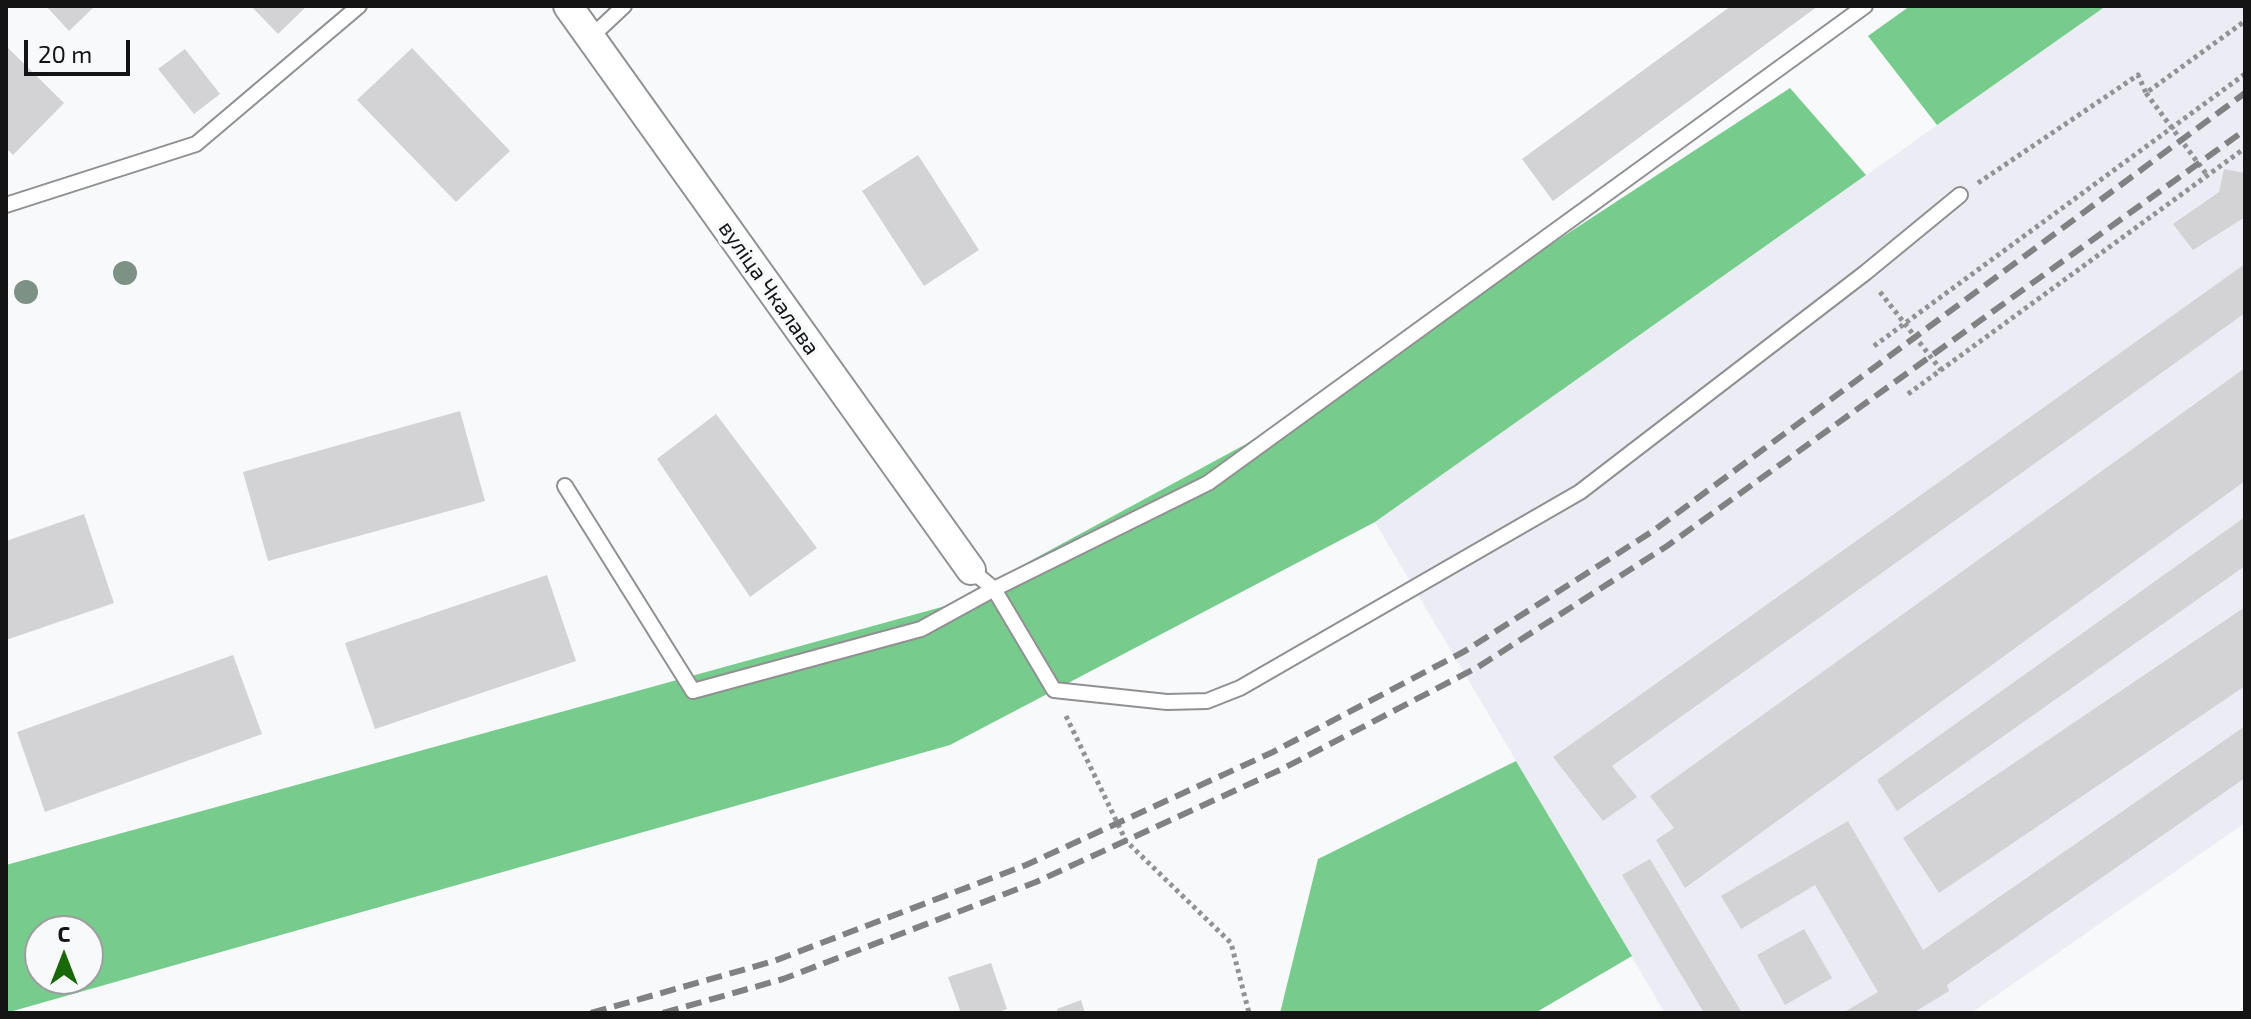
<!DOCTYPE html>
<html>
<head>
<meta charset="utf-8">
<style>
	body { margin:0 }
	#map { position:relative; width:2251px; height:1019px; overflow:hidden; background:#f8f9fb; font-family:"Exo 2",sans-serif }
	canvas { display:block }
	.frame { position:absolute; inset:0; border:8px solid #141415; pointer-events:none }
	.north { position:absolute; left:24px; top:915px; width:80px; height:80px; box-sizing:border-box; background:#f8f9fb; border:2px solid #9d9d9f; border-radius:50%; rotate:0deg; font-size:22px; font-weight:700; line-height:32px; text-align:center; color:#141415 }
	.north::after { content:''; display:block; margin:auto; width:28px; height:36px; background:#19690a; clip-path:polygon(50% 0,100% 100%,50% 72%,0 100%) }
	.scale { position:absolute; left:24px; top:40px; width:106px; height:36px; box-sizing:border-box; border:4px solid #141415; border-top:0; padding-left:10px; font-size:24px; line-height:28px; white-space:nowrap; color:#141415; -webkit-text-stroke:6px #f8f9fb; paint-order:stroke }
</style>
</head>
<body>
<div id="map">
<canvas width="2251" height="1019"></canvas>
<div class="frame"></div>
<div class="north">С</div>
<div class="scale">20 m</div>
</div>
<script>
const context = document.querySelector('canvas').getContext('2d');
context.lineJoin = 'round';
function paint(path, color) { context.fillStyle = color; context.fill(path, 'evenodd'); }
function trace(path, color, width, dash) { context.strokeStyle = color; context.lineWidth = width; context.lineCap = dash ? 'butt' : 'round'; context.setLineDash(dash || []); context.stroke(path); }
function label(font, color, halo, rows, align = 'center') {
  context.font = font + ' "Exo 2",sans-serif'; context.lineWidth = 7; context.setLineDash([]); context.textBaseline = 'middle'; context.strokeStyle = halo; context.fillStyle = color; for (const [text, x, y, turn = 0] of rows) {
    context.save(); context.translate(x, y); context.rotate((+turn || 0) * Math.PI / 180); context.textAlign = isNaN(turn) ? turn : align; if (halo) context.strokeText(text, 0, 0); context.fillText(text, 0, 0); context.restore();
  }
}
paint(new Path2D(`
	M2106 6H2245V823L1971 1013H1665L1375 522Z`), '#ebecf4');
paint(new Path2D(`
	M1910 6H2106L1937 125 1868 36Z
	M1790 88 1866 175 1375 522 950 745 6 1013V865L949 605 1246 444ZM40 931H88V979H40Z
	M1516 761 1632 956 1535 1013H1280L1318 859Z`), '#77cc8d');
paint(new Path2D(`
	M46 6H95L69 31Z
	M251 6H307L278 34Z
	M1731 6H1818L1553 201 1522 159Z
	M6 46 64 103 13 155 6 148Z
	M412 48 510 151 456 202 357 100Z
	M185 49 220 94 194 114 158 69Z
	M918 155 979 250 924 286 862 191Z
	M2224 169 2245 173V217L2193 250 2173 224 2219 192Z
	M2245 264V313L1612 766 1637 797 1603 821 1553 757Z
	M2245 368V481L1685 888 1656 840 1674 828 1650 796Z
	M460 411 485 501 268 561 243 472Z
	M716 414 817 548 750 597 657 459Z
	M84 514 114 603 6 640V541Z
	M2245 517V566L1897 811 1877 780Z
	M547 575 576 661 375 729 345 643Z
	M2245 607V686L1939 893 1903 838Z
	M233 655 262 734 45 812 17 732Z
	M2245 726V778L1947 985 1949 991 1913 1013H1843L1878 992 1815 885 1741 929 1721 896 1848 821 1923 950Z
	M1650 859 1742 1013H1704L1622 875Z
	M1804 929 1832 978 1785 1005 1757 955Z
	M991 963 1007 1009 996 1013H961L948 977Z
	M1081 1000 1085 1013H1058L1057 1009Z`), '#d3d3d6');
const lane = new Path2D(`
	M591 37 624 6
	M6 205 196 144 359 6
	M565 486 693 691 921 629 994 589 1208 483 1865 6
	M971 570 994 589 1054 690 1167 702 1207 701 1240 688 1580 492 1865 273 1960 195`);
const street = new Path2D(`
	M568 6 971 570`);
trace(lane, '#909092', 18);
trace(street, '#909092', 32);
trace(new Path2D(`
	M2146 93 2207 175
	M1978 183 2138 75 2146 93 2245 21
	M1880 292 1941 370
	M1874 346 2245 74
	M1908 394 2245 148
	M1066 716 1126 841 1231 943 1249 1013`), '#929294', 5, [4, 4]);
trace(lane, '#fff', 14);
trace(street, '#fff', 28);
trace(new Path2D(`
	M591 1013 774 961 1026 865 1273 752 1465 651 1653 531 2245 93
	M663 1013 783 979 1036 882 1284 768 1478 667 1667 546 2245 130`), '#818183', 6, [16, 8]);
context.fillStyle = '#7d9184';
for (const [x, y] of [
	[125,273],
	[26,292]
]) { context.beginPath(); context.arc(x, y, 12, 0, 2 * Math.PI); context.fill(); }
label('22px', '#141415', '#f8f9fb', [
	["вуліца Чкалава",769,288,55]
]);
</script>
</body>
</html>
